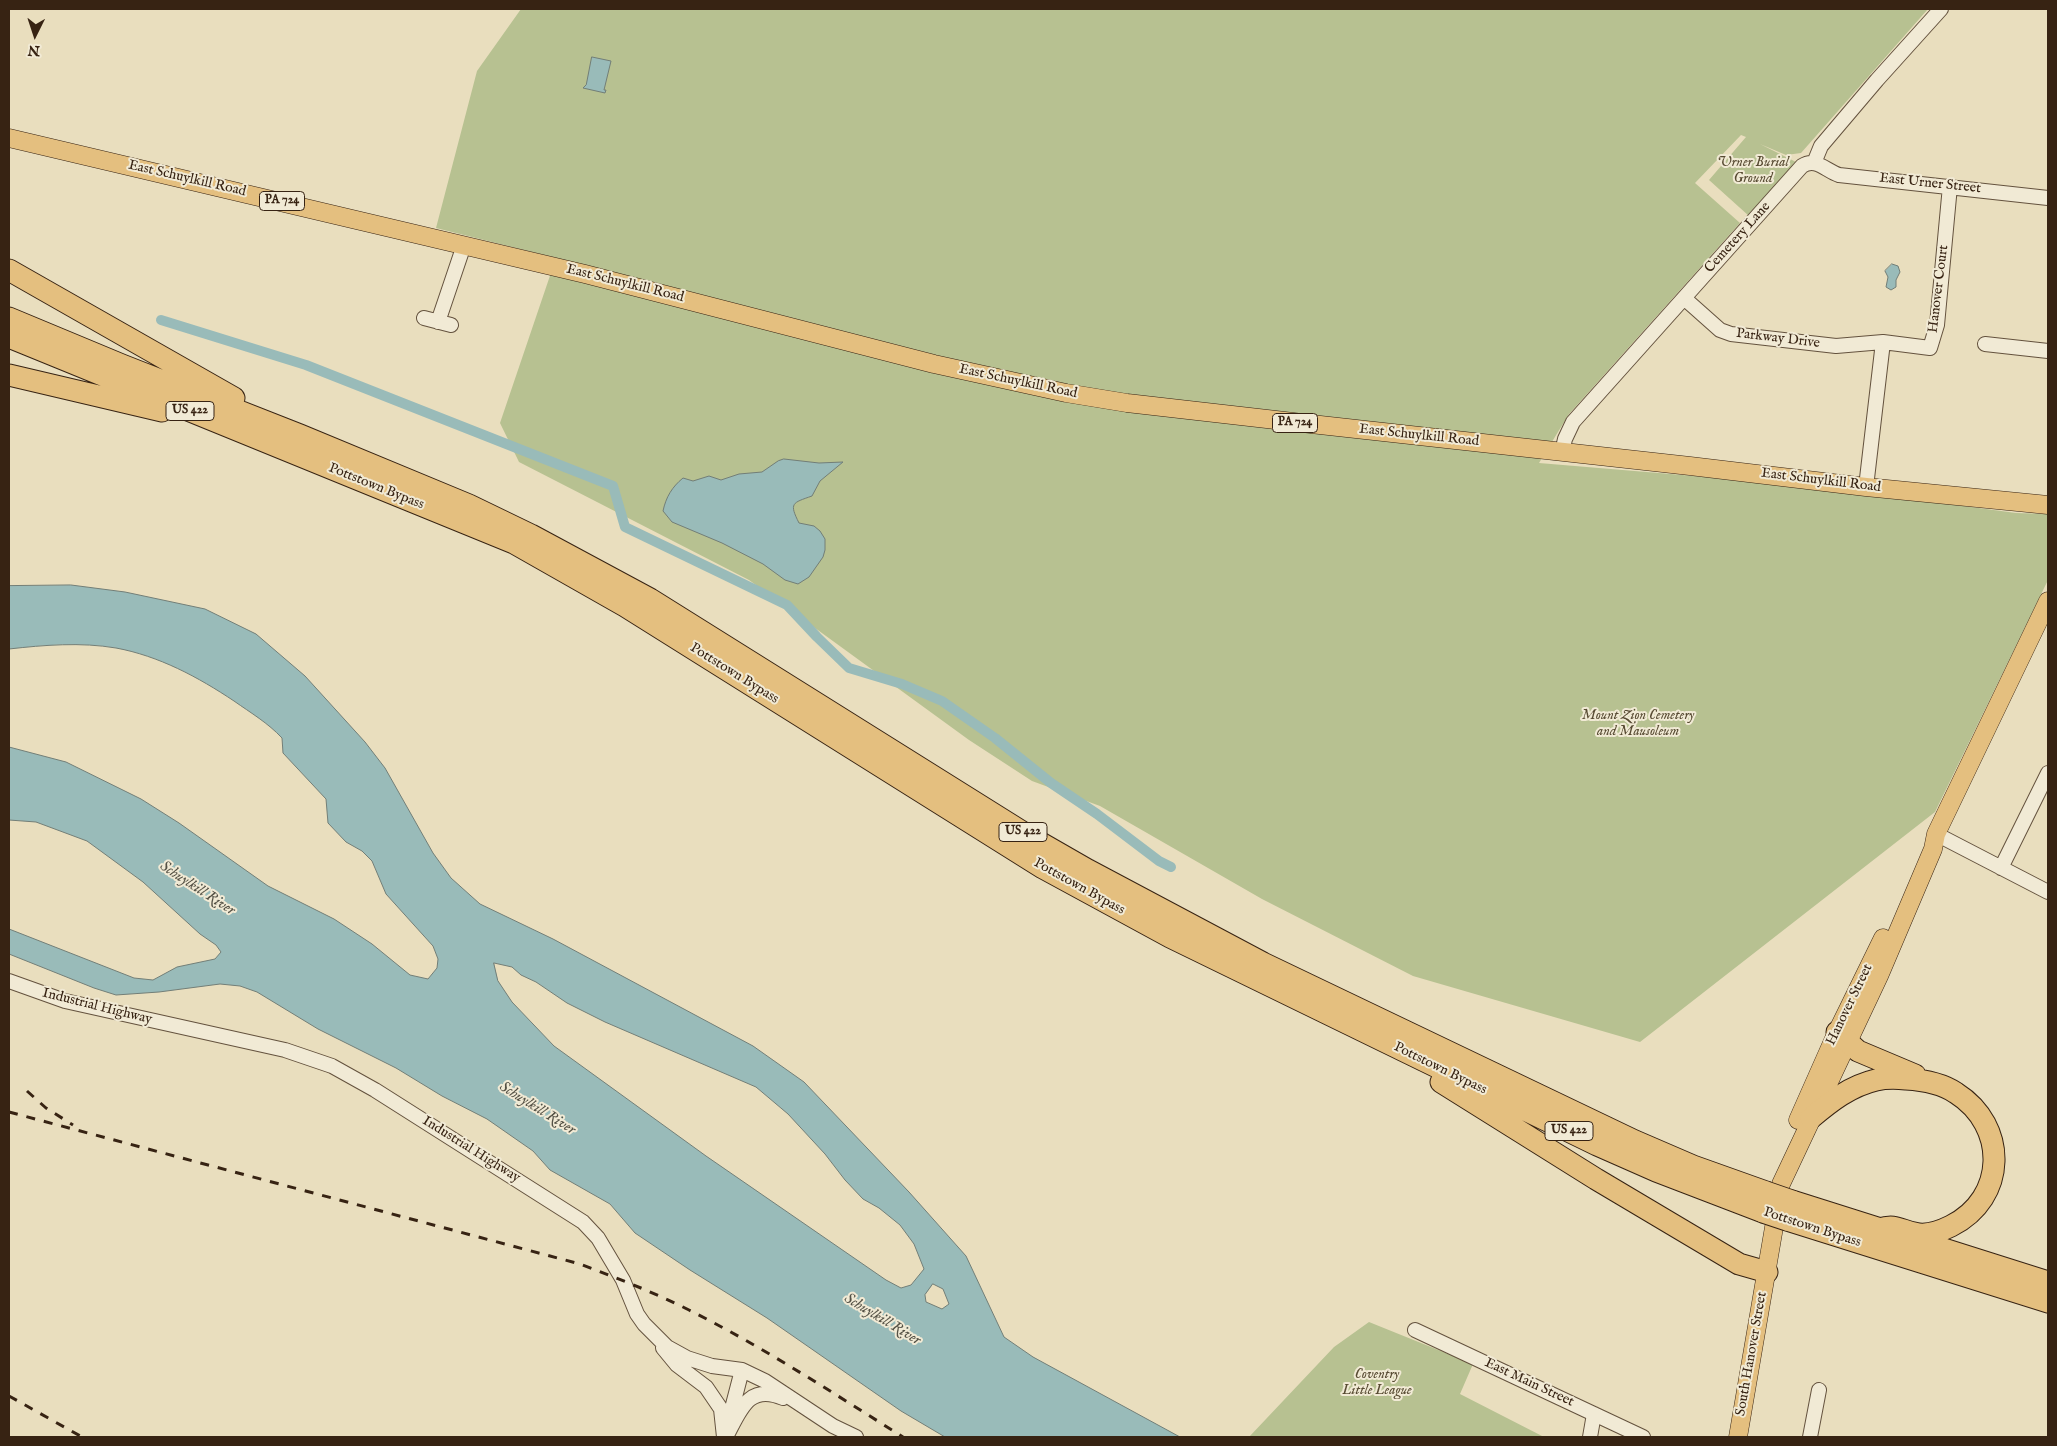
<!DOCTYPE html>
<html>
<head>
<meta charset="utf-8">
<style>
	body { margin:0 }
	#map { position:relative; width:2057px; height:1446px; overflow:hidden; background:#e9debe; font-family:"IM FELL English",serif }
	canvas { display:block }
	.frame { position:absolute; inset:0; border:10px solid #372313; pointer-events:none }
	.north { position:absolute; left:10px; top:10px; width:50px; height:50px; -webkit-text-stroke:4px #f1ead5; paint-order:stroke; rotate:184deg; font-size:14px; font-weight:700; line-height:20px; text-align:center; color:#372313 }
	.north::after { content:''; display:block; margin:auto; width:18px; height:22px; background:#372313; clip-path:polygon(50% 0,100% 100%,50% 72%,0 100%) }
</style>
</head>
<body>
<div id="map">
<canvas width="2057" height="1446"></canvas>
<div class="frame"></div>
<div class="north">N</div>
</div>
<script>
const context = document.querySelector('canvas').getContext('2d');
context.lineJoin = 'round';
function paint(path, color) { context.fillStyle = color; context.fill(path, 'evenodd'); }
function trace(path, color, width, dash) { context.strokeStyle = color; context.lineWidth = width; context.lineCap = dash ? 'butt' : 'round'; context.setLineDash(dash || []); context.stroke(path); }
function label(font, color, halo, rows, align = 'center') {
  context.font = font + ' "IM FELL English",serif'; context.lineWidth = 4; context.setLineDash([]); context.textBaseline = 'middle'; context.strokeStyle = halo; context.fillStyle = color; for (const [text, x, y, turn = 0] of rows) {
    context.save(); context.translate(x, y); context.rotate((+turn || 0) * Math.PI / 180); context.textAlign = isNaN(turn) ? turn : align; if (halo) context.strokeText(text, 0, 0); context.fillText(text, 0, 0); context.restore();
  }
}
paint(new Path2D(`
	M521 9H1928L1801 153 1786 155 1760 144 1796 162 1749 216 1709 180 1746 137 1741 135 1695 183 1740 223 1569 414 1539 463 1814 486 2016 513 2048 514V580L1935 812 1640 1042 1413 976 1262 899 1100 806 1032 781 969 740 749 580 519 462 500 423 556 258 436 228 477 71Z
	M1369 1322 1473 1364 1460 1394 1544 1437H1249L1334 1347Z`), '#b7c191');
const water = new Path2D(`
	M592 57 611 61 604 90H606L605 93 583 88 586 85Z
	M1892 264 1898 266 1900 272 1896 280V287L1891 290 1886 287 1888 277 1885 271Z
	M784 459 819 463 843 462 820 481 812 496C792 503 789 503 799 523L814 526 820 531 825 539V550L823 557 809 577 798 584 785 580 763 564 722 543 672 522 663 511C666 497 672 487 683 478L693 481 709 476 721 480 739 474 762 472 778 461Z
	M71 585 125 592 205 609 256 634 305 676 365 742 385 768 433 853 451 878 480 904 553 939 753 1046 804 1082 909 1192 966 1256 1004 1337 1033 1357 1180 1437H945L901 1411 767 1318 690 1270 635 1233 610 1204 550 1170 533 1151 487 1119 442 1096 396 1068 318 1029 257 992 240 986 220 984 159 992 116 995 94 988 9 954V929L134 978 153 980 177 967 215 959 221 952 216 945 200 934 143 882 87 841 36 822 9 820V747L66 762 141 799 179 823 268 886 334 919 372 944 410 975 428 979 437 968 438 959 433 946 386 894 372 861 362 851 346 842 328 823 326 799 283 753 282 738C268 723 251 713 234 701 198 677 159 656 116 648 81 642 44 645 9 649V586ZM494 963 512 967 521 975 536 982 567 1003 605 1022 756 1087 788 1114 825 1154 845 1180 863 1199 879 1208 900 1225 914 1244 924 1269 911 1285 901 1288 886 1280 706 1156 554 1046 512 1002 498 981ZM933 1284 943 1289 949 1304 942 1309 926 1302 925 1295Z`);
paint(water, '#99bbb9');
trace(water, '#727e77', 1);
trace(new Path2D(`
	M161 320 306 365 613 486 625 527 787 605 817 637 849 668 902 684 942 701 995 738 1051 783 1097 814 1159 861 1171 867`), '#99bbb9', 10);
const minor = new Path2D(`
	M1814 163 1821 146 1877 80 1941 9
	M1684 298 1720 330 1731 334 1836 346 1883 342
	M424 318 451 325
	M438 322 464 245
	M1985 344 2048 351
	M1562 452 1565 439 1573 422 1802 166C1816 157 1826 171 1839 175L2048 198
	M1866 487 1883 342 1930 348 1937 325 1950 186
	M1936 834 2048 892
	M2001 868 2048 773
	M9 981 65 1001 285 1050 332 1066 375 1090 583 1222 598 1238 623 1280 637 1314 644 1324 667 1347 687 1358 712 1366 742 1370 765 1381 833 1426 856 1437
	M1415 1330 1643 1437
	M663 1348 677 1365 706 1387 721 1409 724 1437
	M729 1420 742 1370
	M726 1437C740 1411 748 1383 783 1398
	M1590 1437 1594 1414
	M1810 1437 1819 1390`);
const major = new Path2D(`
	M9 138 585 274 934 364 1066 393 1127 403 1302 423 1690 466 1866 487 2048 505
	M1798 1120 1837 1032 1883 938
	M1781 1184 1879 976 1933 849 1936 834 2048 601
	M1738 1437 1778 1204`);
const highway = new Path2D(`
	M9 270 234 398
	M9 318 122 365 300 435 469 505 531 535 650 599 1027 835 1088 870 1263 963 1635 1141 1693 1166 1766 1192
	M9 337 514 543 625 606 1043 868 1170 937 1597 1145 1656 1171 1763 1212
	M9 375 162 411
	M1837 1032 1858 1051 1915 1075
	M1441 1082 1596 1179 1739 1264 1767 1272
	M1811 1118C1830 1102 1850 1086 1876 1080 1885 1078 1896 1078 1906 1079 1922 1080 1943 1084 1956 1093 2008 1126 2007 1198 1951 1226 1941 1231 1930 1235 1919 1234 1901 1232 1898 1223 1879 1229
	M1792 1201 2048 1282
	M1787 1220 2048 1302`);
trace(minor, '#64523e', 16);
trace(major, '#372313', 19);
trace(highway, '#372313', 23);
trace(minor, '#f1ead5', 14);
trace(major, '#e4bf7f', 18);
trace(highway, '#e4bf7f', 21);
trace(new Path2D(`
	M27 1091 46 1108 73 1125
	M9 1112 580 1264C617 1278 653 1292 689 1310 763 1347 833 1393 903 1437
	M9 1396 82 1437`), '#372313', 3, [9, 9]);
const highwayBridge = new Path2D(`
	M1766 1192 1792 1201
	M1763 1212 1787 1220`);
trace(highwayBridge, '#372313', 23, []);
trace(highwayBridge, '#e4bf7f', 21);
for (const [x, y, w] of [
	[282,201,45],
	[190,411,48],
	[1295,423,45],
	[1023,832,48],
	[1569,1131,48]
]) { const box = new Path2D(); box.roundRect(x - w / 2, y - 9.5, w, 19, 4); context.fillStyle = '#f1ead5'; context.fill(box); trace(box, '#372313', 1); }
label('bold 12px', '#372313', null, [
	["PA 724",282,201],
	["US 422",190,411],
	["PA 724",1295,423],
	["US 422",1023,832],
	["US 422",1569,1131]
]);
label('italic 14px', '#574a32', '#f1ead5', [
	["Urner Burial",1753,163],
	["Ground",1753,179],
	["Mount Zion Cemetery",1638,716],
	["and Mausoleum",1638,732],
	["Coventry",1377,1375],
	["Little League",1377,1391]
]);
label('14px', '#372313', '#f1ead5', [
	["East Schuylkill Road",187,179,13],
	["East Urner Street",1930,184,6],
	["Cemetery Lane",1738,238,-48],
	["East Schuylkill Road",625,284,14],
	["Hanover Court",1939,289,-83],
	["Parkway Drive",1778,339,7],
	["East Schuylkill Road",1018,382,12],
	["East Schuylkill Road",1419,436,6],
	["East Schuylkill Road",1821,481,7],
	["Pottstown Bypass",376,487,22],
	["Pottstown Bypass",734,674,32],
	["Pottstown Bypass",1079,887,29],
	["Hanover Street",1850,1005,-64],
	["Industrial Highway",97,1007,14],
	["Pottstown Bypass",1440,1069,26],
	["Industrial Highway",471,1150,32],
	["Pottstown Bypass",1812,1228,18],
	["South Hanover Street",1752,1354,-80],
	["East Main Street",1529,1383,25]
]);
label('italic 15px', '#545145', '#f1ead5', [
	["Schuylkill River",197,889,33],
	["Schuylkill River",537,1109,32],
	["Schuylkill River",882,1320,31]
]);
</script>
</body>
</html>
